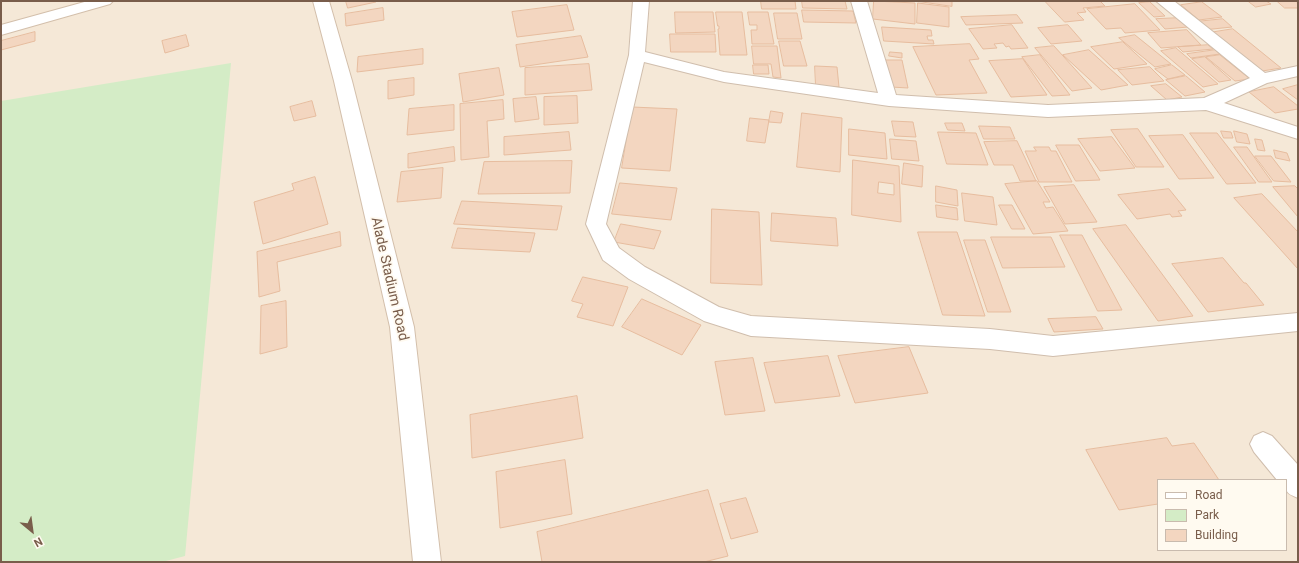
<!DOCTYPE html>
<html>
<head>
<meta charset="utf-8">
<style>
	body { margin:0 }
	#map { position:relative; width:1299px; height:563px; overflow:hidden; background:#fdf6e9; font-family:Roboto,sans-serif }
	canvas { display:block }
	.frame { position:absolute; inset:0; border:2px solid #795d4b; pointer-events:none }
	.legend { position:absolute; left:1157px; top:479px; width:130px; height:72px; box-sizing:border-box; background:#fffaf0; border:1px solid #c9bbae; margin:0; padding:5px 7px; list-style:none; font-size:12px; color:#795d4b }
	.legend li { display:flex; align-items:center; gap:8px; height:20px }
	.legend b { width:20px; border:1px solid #c9bbae }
	.north { position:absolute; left:12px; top:511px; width:40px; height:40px; -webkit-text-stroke:3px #fffaf0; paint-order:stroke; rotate:151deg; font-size:11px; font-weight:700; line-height:16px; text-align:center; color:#795d4b }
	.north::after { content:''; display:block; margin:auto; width:14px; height:18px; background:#795d4b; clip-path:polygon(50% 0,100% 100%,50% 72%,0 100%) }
</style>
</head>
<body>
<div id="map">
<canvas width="1299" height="563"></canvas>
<div class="frame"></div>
<ul class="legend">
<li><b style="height:5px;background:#fff"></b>Road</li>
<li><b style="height:11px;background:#d4ecc6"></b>Park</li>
<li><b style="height:11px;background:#f3d6c0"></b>Building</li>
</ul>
<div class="north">N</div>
</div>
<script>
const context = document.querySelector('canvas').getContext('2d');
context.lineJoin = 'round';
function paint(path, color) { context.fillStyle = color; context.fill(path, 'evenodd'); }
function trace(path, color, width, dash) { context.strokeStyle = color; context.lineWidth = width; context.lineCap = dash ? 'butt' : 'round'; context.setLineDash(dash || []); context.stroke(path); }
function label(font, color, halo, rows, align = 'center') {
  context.font = font + ' Roboto,sans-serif'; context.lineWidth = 3.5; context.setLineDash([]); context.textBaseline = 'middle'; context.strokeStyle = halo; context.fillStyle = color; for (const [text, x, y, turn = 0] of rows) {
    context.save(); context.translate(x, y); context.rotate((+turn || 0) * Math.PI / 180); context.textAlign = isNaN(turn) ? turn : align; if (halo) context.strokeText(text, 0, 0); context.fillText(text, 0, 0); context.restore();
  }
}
paint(new Path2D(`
	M1 1H1298V562H1ZM1158 480H1286V550H1158Z`), '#f5e8d7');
paint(new Path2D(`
	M231 63 185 556 162 562H1V101Z`), '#d4ecc6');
const building = new Path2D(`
	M346 1H375L376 2 348 8Z
	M761 1H795L796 9H762Z
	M802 1H845L847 9 803 8Z
	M874 1 915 3V24L873 19Z
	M916 1H952V6Z
	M1045 1H1100L1105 6 1083 8 1086 12 1077 13 1084 20 1065 22Z
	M1248 1H1266L1271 4 1256 7Z
	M1277 1H1297L1298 8H1285Z
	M1150 2 1165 16 1154 17 1139 3Z
	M1202 2 1222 17 1199 20 1181 5Z
	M918 3 949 7V27L917 23Z
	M1135 4 1160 30 1125 33 1121 28 1106 29 1087 9Z
	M567 5 574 30 517 37 512 12Z
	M383 8 384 20 346 26 345 14Z
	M802 10 853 11 856 23 804 22Z
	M675 12H713L715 32 676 33Z
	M716 12H742L747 55H720L718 29H719V26H718Z
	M748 12H768L774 44H752L751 30H757V25H750Z
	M774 13H797L802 39H778Z
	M1017 15 1023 23 966 25 961 17Z
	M1178 18 1188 27 1165 29 1156 19Z
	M1223 19 1232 27 1203 30 1194 22Z
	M1012 25 1028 48 1011 49 1009 46 1006 47 1003 43 994 44 997 48 983 49 969 29Z
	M1068 25 1082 41 1051 44 1038 28Z
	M882 27 931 30 932 36H927L928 40H933L934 44 884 41Z
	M1233 29 1281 68 1256 72 1208 33Z
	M1187 30 1201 45 1161 48 1148 33Z
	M35 32V41L1 50V41Z
	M670 34H715L716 52H671Z
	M186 35 189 46 165 53 162 41Z
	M1135 35 1171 64 1155 67 1119 38Z
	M581 36 588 57 520 67 516 45Z
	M779 41H800L807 66H784Z
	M1123 42 1147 64 1114 69 1091 47Z
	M970 44 979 59 969 60 987 93 936 95 913 47Z
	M1208 45 1213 49 1183 52 1178 47Z
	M752 46H777L781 78 773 77 771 64H754Z
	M1054 46 1092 88 1072 91 1035 48Z
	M1176 48 1218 84 1203 87 1161 51Z
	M423 49V64L357 72 358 57Z
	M1089 50 1128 85 1101 90 1063 55Z
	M1215 50 1220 54 1191 58 1187 54Z
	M890 52 902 53V58L889 56Z
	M1040 55 1070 95 1052 96 1022 57Z
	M1220 55 1250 79 1235 81 1206 57Z
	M1205 57 1231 80 1219 82 1192 59Z
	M1023 59 1047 95 1011 97 989 61Z
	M886 60H902L908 88 891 87Z
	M589 64 592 90 525 95V68Z
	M753 65H768L769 74H754Z
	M1172 65 1185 75 1168 79 1155 69Z
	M815 66 837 67 839 87 816 86Z
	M1150 67 1164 81 1132 85 1118 70Z
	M499 68 504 95 463 102 459 74Z
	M1186 76 1205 92 1185 96 1166 80Z
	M414 78V95L388 99V81Z
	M1166 84 1182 97 1167 100 1151 86Z
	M1298 85V100L1283 89Z
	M1274 87 1298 106V109L1275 113 1249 92Z
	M577 96 578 123 544 125V97Z
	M536 97 539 119 515 122 513 99Z
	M503 100 504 119 487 121 489 157 461 160 460 104Z
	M312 101 316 116 294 121 290 107Z
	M454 105V130L407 135 409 109Z
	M632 107 677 109 670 171 622 168Z
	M771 111 783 113 781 123 769 122Z
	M802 113 842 118 840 172 797 167Z
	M750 118 769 120 765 143 747 141Z
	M892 121 913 122 916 137 895 136Z
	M945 123H962L965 131 948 130Z
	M979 126 1010 127 1015 139H984Z
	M849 129 885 133 887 159 849 155Z
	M1138 129 1164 167H1136L1111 130Z
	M1221 131 1231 132 1233 138H1224Z
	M1234 131 1247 134 1250 144 1237 142Z
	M569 132 571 150 504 155V137Z
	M938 132 976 133 988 165 947 164Z
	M1190 133H1217L1256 183 1227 184Z
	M1183 135 1214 178 1179 179 1149 136Z
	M1112 137 1135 168 1100 171 1078 139Z
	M890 139 916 141 919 161 892 159Z
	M1255 139 1262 140 1265 151 1258 150Z
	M1017 141 1036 181H1020L1013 165H994L984 142Z
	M1056 145H1079L1100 180 1076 181Z
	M454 147 455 161 408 168V154Z
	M1034 147H1049L1051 151H1056L1072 182H1039L1025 151H1036Z
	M1234 147H1247L1272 182H1259Z
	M1274 150 1287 153 1290 161 1276 158Z
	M1255 156H1271L1291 182 1274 181Z
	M853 160 899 166 901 222 852 215ZM879 182 894 184V195L878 193Z
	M572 161 570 193 478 194 484 162Z
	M904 163 923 166 922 187 902 184Z
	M443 168 441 198 397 202 401 172Z
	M315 177 328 224 263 244 254 202 294 190 292 184Z
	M1037 181 1050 202H1043L1046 208 1053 207 1068 231 1033 234 1005 184Z
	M620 183 677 188 671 220 612 214Z
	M1074 185 1097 222 1065 224 1044 187Z
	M936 186 957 190 958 206 936 202Z
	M1295 186 1298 189V217L1273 187Z
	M1169 189 1186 210 1178 211 1182 216 1172 217 1170 214 1137 219 1118 195Z
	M962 193 993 197 997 225 965 221Z
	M1262 194 1298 232V269L1234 198Z
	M462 201 562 206 557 230 454 224Z
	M936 205 957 208 958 220 937 217Z
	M999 205H1012L1025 229H1012Z
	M712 209 759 212 762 285 711 283Z
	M772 213 836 218 838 246 771 241Z
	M621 224 661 231 654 249 614 242Z
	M1126 225 1193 316 1158 321 1093 229Z
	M458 228 535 233 530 252 452 248Z
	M340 232 341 246 277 262 280 291 259 297 257 252Z
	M918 232H957L985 316 943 315Z
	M1060 235H1082L1122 310 1098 311Z
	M991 237H1051L1065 267 1003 268Z
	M964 240H985L1011 312H988Z
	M1223 258 1244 283H1246L1264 305 1208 312 1172 264Z
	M583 277 628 287 613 326 577 317 583 304 572 301Z
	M642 299 701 325 682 355 622 327Z
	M286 301 287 347 260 354 261 306Z
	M1096 317 1103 329 1054 332 1048 319Z
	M909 347 928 393 855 403 838 356Z
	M828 356 840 396 775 403 764 363Z
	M753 358 765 411 725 415 715 362Z
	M577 396 583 438 472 458 470 415Z
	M1167 438 1172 446 1194 443 1219 480H1158V504L1119 510 1086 450Z
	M565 460 572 514 500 528 496 472Z
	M708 490 728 556 704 562H542L537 532Z
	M746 498 758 532 731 539 720 504Z`);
paint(building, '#f3d6c0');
trace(building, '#e7bd9f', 1);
const street = new Path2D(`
	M633 1H649L645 52 724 72 878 93 851 1H867L896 95 1048 105 1204 98 1250 78 1156 1H1174L1265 73 1298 66V76L1267 83 1224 103 1298 127V139L1206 110 1048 117 889 106 724 82 644 62 606 224 619 248 645 267 719 307 751 316 990 329 1053 336 1298 313V331L1053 356 990 349 751 336 704 321 629 279 603 260 586 224 629 55Z
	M1263 432 1272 436 1298 465V498C1286 493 1286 493 1286 480H1277L1254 452 1250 444 1254 436Z`);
const secondary = new Path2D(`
	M88 1H113L110 4 1 35V25Z
	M313 1H329L352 81 414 327 441 562H413L390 327 334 81Z`);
trace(street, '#d0bead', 2);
trace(secondary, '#d3bfab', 2);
paint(street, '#fff');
paint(secondary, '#fff');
label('14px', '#795d4b', '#fffaf0', [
	["Alade Stadium Road",389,279,77]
]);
</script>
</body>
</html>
